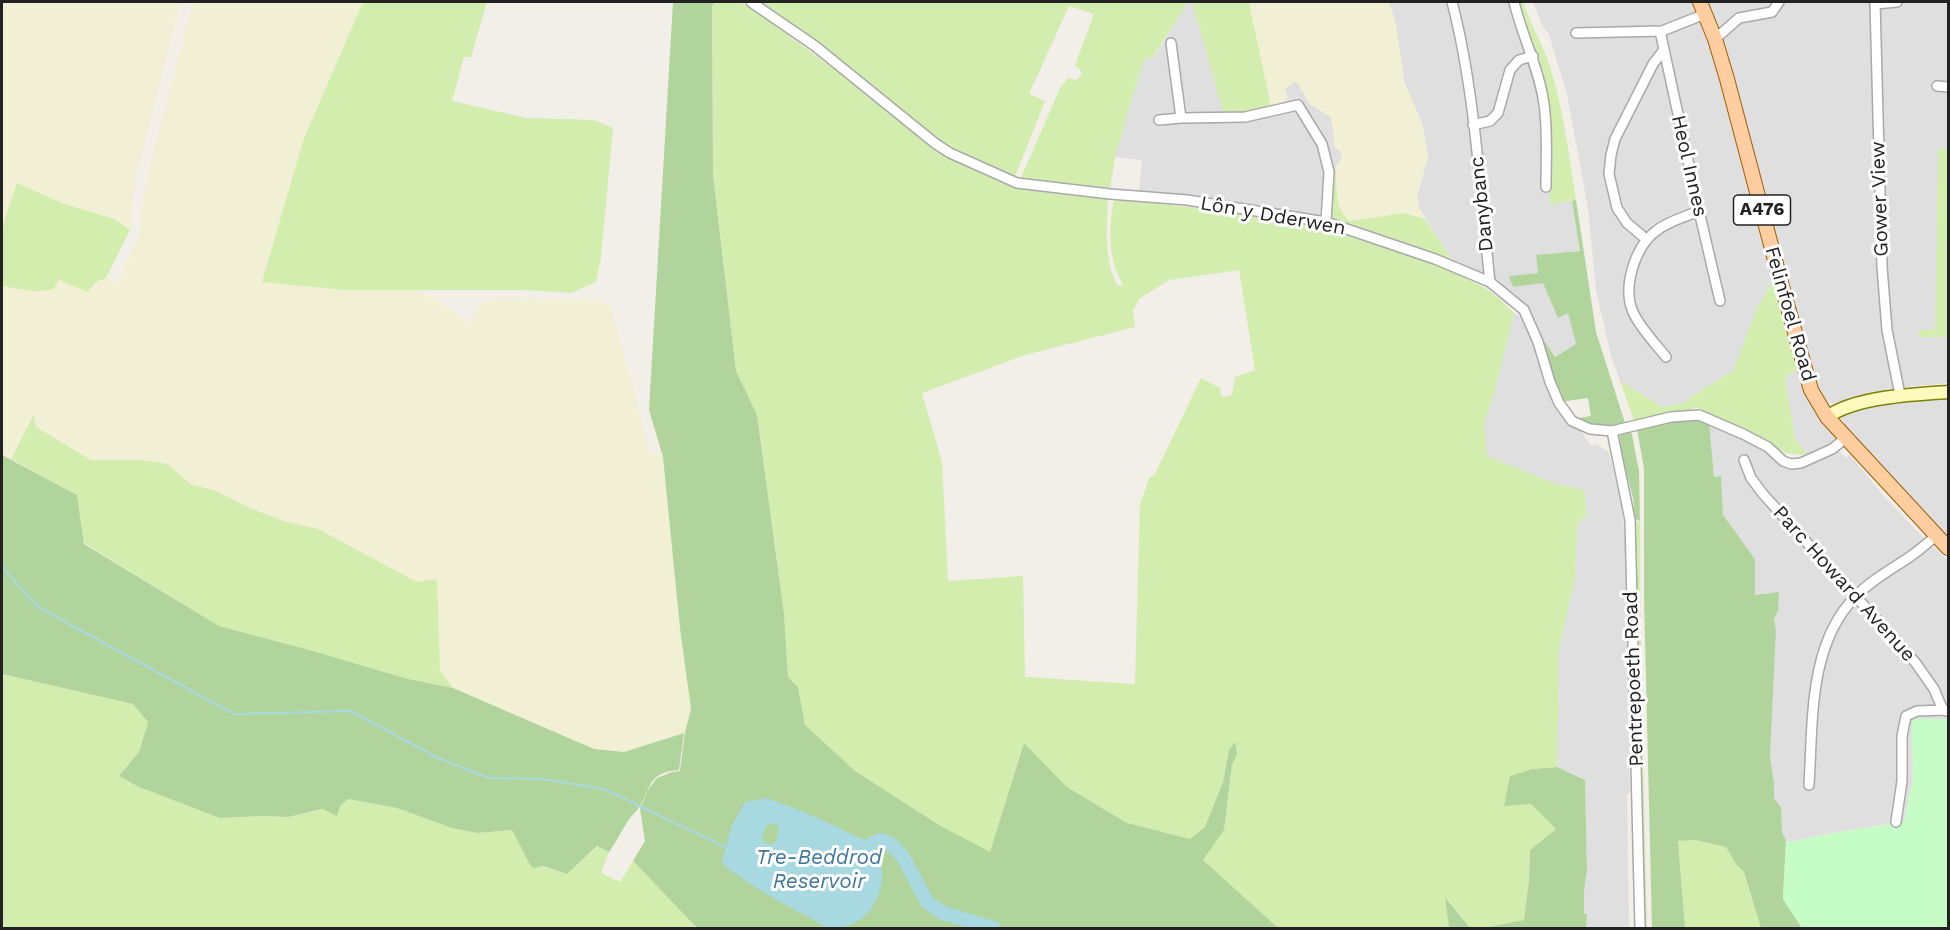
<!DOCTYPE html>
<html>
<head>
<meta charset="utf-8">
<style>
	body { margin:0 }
	#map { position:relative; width:1950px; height:930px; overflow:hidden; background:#f2eee8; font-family:"Work Sans",sans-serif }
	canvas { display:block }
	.frame { position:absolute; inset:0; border:3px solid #222; pointer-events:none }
</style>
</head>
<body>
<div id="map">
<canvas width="1950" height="930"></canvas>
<div class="frame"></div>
</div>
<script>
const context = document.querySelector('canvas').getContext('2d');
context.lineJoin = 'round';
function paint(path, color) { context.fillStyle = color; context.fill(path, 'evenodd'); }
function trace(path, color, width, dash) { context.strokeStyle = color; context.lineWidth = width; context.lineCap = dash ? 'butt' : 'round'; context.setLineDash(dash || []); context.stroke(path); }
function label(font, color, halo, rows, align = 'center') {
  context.font = font + ' "Work Sans",sans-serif'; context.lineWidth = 6; context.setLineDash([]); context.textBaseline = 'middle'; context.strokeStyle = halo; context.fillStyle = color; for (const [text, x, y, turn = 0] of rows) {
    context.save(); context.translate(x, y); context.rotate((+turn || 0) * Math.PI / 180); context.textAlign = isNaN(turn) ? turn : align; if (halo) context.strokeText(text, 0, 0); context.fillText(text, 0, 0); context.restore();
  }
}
paint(new Path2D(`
	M1188 2H1192L1223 111 1248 112 1281 105 1285 89 1296 81 1310 104 1331 117 1335 147 1340 151 1342 157 1336 167 1319 217 1245 204 1139 191 1142 160 1115 157 1144 59 1154 57Z
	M1389 2H1518L1522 21 1537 54 1549 112 1550 203 1572 201 1581 251 1536 255 1538 273 1510 276 1513 287 1543 283 1558 317 1568 312 1576 344 1555 357 1545 342 1541 345 1526 306 1482 274 1452 260 1419 208 1417 196 1428 157 1422 123 1404 82 1396 25Z
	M1533 2H1693L1702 21 1740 146 1773 281 1756 310 1734 371 1692 396 1682 404 1662 407 1620 381 1611 356 1596 290 1588 208 1567 95 1549 34 1543 27Z
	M1706 2H1948V383L1893 388 1834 404 1820 397 1806 356 1731 68Z
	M1514 313 1520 317 1530 333 1536 349 1541 374 1558 411 1569 423 1581 431 1591 446 1596 444 1609 452 1622 509 1626 549 1630 746 1627 764 1629 767 1630 793 1627 794 1629 928H1586L1587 914H1584V891L1587 871 1585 780 1557 767 1559 664 1558 653 1575 577 1577 526 1581 519 1587 518 1584 489 1556 484 1487 456 1484 422 1494 394Z
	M1797 370 1814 407 1840 440 1809 456 1795 440 1785 375Z
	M1948 398V540L1843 426 1845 423 1840 418 1847 414 1882 406 1910 401Z
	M1709 422 1766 450 1782 464 1837 448 1846 458 1850 455 1882 494 1923 537 1948 560V719H1915L1912 721 1913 780 1904 822 1832 833 1791 842 1786 840 1782 833 1777 804 1774 798V783L1770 756 1776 630 1774 619 1778 611 1779 593H1766L1755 596V559L1723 515 1721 476 1714 477Z`), '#e0dfdf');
paint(new Path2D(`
	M2 2H180L134 182 130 230 114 219 64 204 17 183 2 228Z
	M193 2H363L304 141 262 282 344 290 414 289 444 304 470 323 482 303 493 299 601 300 610 305 645 433 647 449 663 457 691 709 685 732 623 752 594 749 453 688 440 670 437 579 417 582 318 529 284 521 250 508 216 491 190 484 168 464 141 460H91L36 427 34 415 10 459 2 455V286L33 291 53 290 58 280 88 292 95 282 106 278 117 282 140 234 141 208 153 156Z
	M1249 2H1389L1396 25 1404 82 1422 123 1428 157 1417 196 1419 208 1425 219 1404 213 1351 221 1344 219 1340 211 1336 167 1342 157 1340 151 1335 147 1331 117 1310 104 1296 81 1285 89 1288 98 1281 105 1271 107Z`), '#f1f0d4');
paint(new Path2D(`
	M363 2H487L471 57H464L452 101 527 118 594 120 613 128 601 257 596 282 572 293 525 290H344L262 282 303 141Z
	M715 2H739L748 6 879 102 935 151 1010 185 1108 198C1107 228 1103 259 1118 286L1123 285C1108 259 1109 233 1113 203L1116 199 1266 216 1324 226 1358 239 1433 262 1485 288 1500 299 1514 313 1494 394 1484 422 1487 456 1556 484 1584 489 1587 518 1581 519 1577 526 1575 577 1558 653 1559 664 1557 767 1533 769 1504 806 1531 804 1556 829 1530 850 1529 880 1524 920 1483 928H1470L1446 897 1449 928H1277L1203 860 1224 830 1232 764 1237 754 1229 750 1223 782 1205 827 1190 839 1127 823 1067 787 1024 743 990 853 939 825 854 771 805 725 798 687 788 677 784 614 757 415 736 371 713 175 712 6ZM1239 270 1255 370 1235 377 1232 395 1221 397 1220 388 1201 378 1155 474 1149 479 1140 504 1135 684 1025 677 1023 576 948 581 942 462 922 393 1025 355 1135 327 1133 311 1139 299 1169 280Z
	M761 2H1188L1153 57 1144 59 1115 157 1110 190 1021 178 1060 88 1068 78 1076 80 1080 77 1082 72 1075 65 1094 14 1069 6 1029 94 1045 101 1014 179 955 152 937 141Z
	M1192 2H1249L1271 107 1248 112 1223 111Z
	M1518 2H1523C1529 20 1538 36 1545 53 1563 101 1568 151 1576 200L1550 204 1549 112 1537 54 1522 21Z
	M1938 149H1948V337H1919V330H1935Z
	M1336 167C1337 183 1334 214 1351 221L1404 213 1425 219 1452 260 1337 222 1331 214 1332 179Z
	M17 183 64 204 114 219 130 230 106 278 95 282 88 292 59 280 53 290 33 291 2 286V228Z
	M1773 281 1797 370 1785 376 1795 439 1809 456 1786 453 1696 407 1687 411 1634 421 1620 381 1662 407 1682 404 1692 396 1733 371 1756 310Z
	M34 414 36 427 91 460H141L168 464 190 484 216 491 250 508 284 521 318 529 417 582 437 579 440 670 453 688 408 679 313 651 219 626 84 543 77 495 11 459Z
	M1635 521 1640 522 1641 659H1638Z
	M1638 663H1641L1647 928H1644Z
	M2 674 133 704 148 722 139 752 119 776 139 787 220 818 262 816 288 817 340 806 348 799 397 808 452 828 477 833 512 830 529 863 567 874 598 846 609 852 601 873 620 882 633 861 697 928H2Z
	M1695 840 1726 847 1736 864 1744 872 1761 928H1685L1678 841Z`), '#d2edae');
paint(new Path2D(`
	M673 2H715L712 6 713 175 736 371 757 415 784 614 788 677 798 687 805 725 855 771 939 825 990 852 1024 743 1067 787 1127 823 1190 839 1205 827 1223 782 1229 750 1235 742 1237 754 1232 764 1224 830 1203 860 1278 928H697L633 861 645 841 640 809 648 790 657 778 672 772 680 771 685 732 691 709 680 628 663 457 649 410Z
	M1576 200 1596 332 1625 423 1621 425 1591 426 1573 419 1591 416 1588 398 1560 402 1541 345 1545 342 1555 357 1576 344 1568 313 1558 318 1543 283 1513 287 1509 276 1538 273 1536 255 1580 251 1572 201Z
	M1678 418 1709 422 1714 477 1721 476 1723 515 1755 559V595L1779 592 1778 611 1774 619 1776 630 1770 756 1774 783V798L1781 808 1782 832 1786 840 1783 899 1802 928H1761L1744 872 1736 864 1726 847 1695 840 1678 841 1685 928H1652L1644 597V469L1637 429Z
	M1631 430 1639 471 1640 521 1635 519 1633 498 1619 444 1620 434Z
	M2 455 77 495 84 544 219 626 313 651 408 679 453 688 594 749 624 752 684 733 679 770C646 772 652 789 638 809 634 814 629 818 626 824 620 833 616 843 609 852L597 846 567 874 543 866 533 868 529 863 512 830 477 833 452 828 397 808 348 799 340 806 337 816 323 809 288 817 262 816 220 818 139 787 119 776 139 752 148 722 133 704 2 674Z
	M1557 767 1585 780 1587 871 1584 891V914H1587L1586 928H1483L1524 920 1529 880 1530 850 1556 829 1531 804 1504 806 1510 776 1533 769Z
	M1445 897 1470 928H1449Z`), '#b1d39c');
paint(new Path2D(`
	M1915 719H1948V928H1802L1783 899 1786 840 1791 842 1832 833 1904 822 1913 780 1912 721Z`), '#c6fcc6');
paint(new Path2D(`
	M767 798C797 809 827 821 855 836 860 838 868 841 871 845 897 874 875 930 831 928 824 927 817 921 811 918 781 904 755 887 728 869L722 862 732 825 745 802ZM773 823 779 827 776 842 770 845 763 841 762 838 766 826Z`), '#a8d9e1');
trace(new Path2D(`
	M2 567 38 607 234 714 351 711 438 758 489 778 542 779 604 789 725 847`), '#a8d9e1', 2);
trace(new Path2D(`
	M871 844 881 840 891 844 903 857 927 902 943 913 993 928`), '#a8d9e1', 14);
const street = new Path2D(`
	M751 2 815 46 936 144 950 153 1017 183 1110 194 1187 200 1326 222 1435 259 1490 282 1524 310 1538 342 1550 382 1559 403 1572 421 1590 429 1612 431 1671 417 1699 415 1743 434 1768 447 1783 461 1791 464 1801 463 1832 449 1846 438
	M1452 2C1475 90 1480 191 1490 282
	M1514 2C1522 36 1539 68 1544 104 1548 131 1546 160 1546 187
	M1875 2 1882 267 1887 330 1900 395
	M1875 4 1897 2
	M1660 31 1699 211 1720 301
	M1576 33 1662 31 1705 14
	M1715 39 1739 18 1772 12 1779 2
	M1171 43 1181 118
	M1937 86 1948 87
	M1159 120 1181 118 1245 117 1298 105 1322 144 1329 172 1326 222
	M1473 125 1490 121 1498 113 1510 70 1519 60 1533 56
	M1647 240 1627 223 1617 208 1609 174 1611 155 1615 139 1653 64 1663 51
	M1666 357C1655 343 1640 328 1633 312 1622 287 1635 247 1656 231 1668 221 1685 217 1699 211
	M1612 431 1630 520 1640 928
	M1744 460 1751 478 1763 494 1915 662 1934 689 1943 710 1948 711
	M1809 785C1813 723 1808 645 1855 597 1871 580 1892 569 1911 556 1920 550 1928 542 1936 536
	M1896 822 1902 781V736L1906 716 1917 711 1943 710`);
const secondary = new Path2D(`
	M1827 417C1855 397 1914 394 1948 392`);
const primary = new Path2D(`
	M1700 2 1715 39 1727 79 1780 279 1811 390 1827 417 1948 548`);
trace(street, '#a9a9a9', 12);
trace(secondary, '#7e8001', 15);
trace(primary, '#9f5c00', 16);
trace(street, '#fff', 9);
trace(secondary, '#fcfabc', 12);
trace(primary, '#ffcea0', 14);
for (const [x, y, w] of [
	[1762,210,57]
]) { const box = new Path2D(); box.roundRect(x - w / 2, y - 15, w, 30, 4.5); context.fillStyle = '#fff'; context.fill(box); trace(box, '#222', 1.5); }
label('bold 18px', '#222', null, [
	["A476",1762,210]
]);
label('20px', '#222', '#fff', [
	["Heol Innes",1689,166,77],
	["Gower View",1880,199,-92],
	["Danybanc",1482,204,-96],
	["Lôn y Dderwen",1273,216,10],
	["Felinfoel Road",1790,314,74],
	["Parc Howard Avenue",1844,584,48],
	["Pentrepoeth Road",1634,679,-92]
]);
label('italic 21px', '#41779d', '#fff', [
	["Tre-Beddrod",819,858],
	["Reservoir",819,882]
]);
</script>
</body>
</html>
